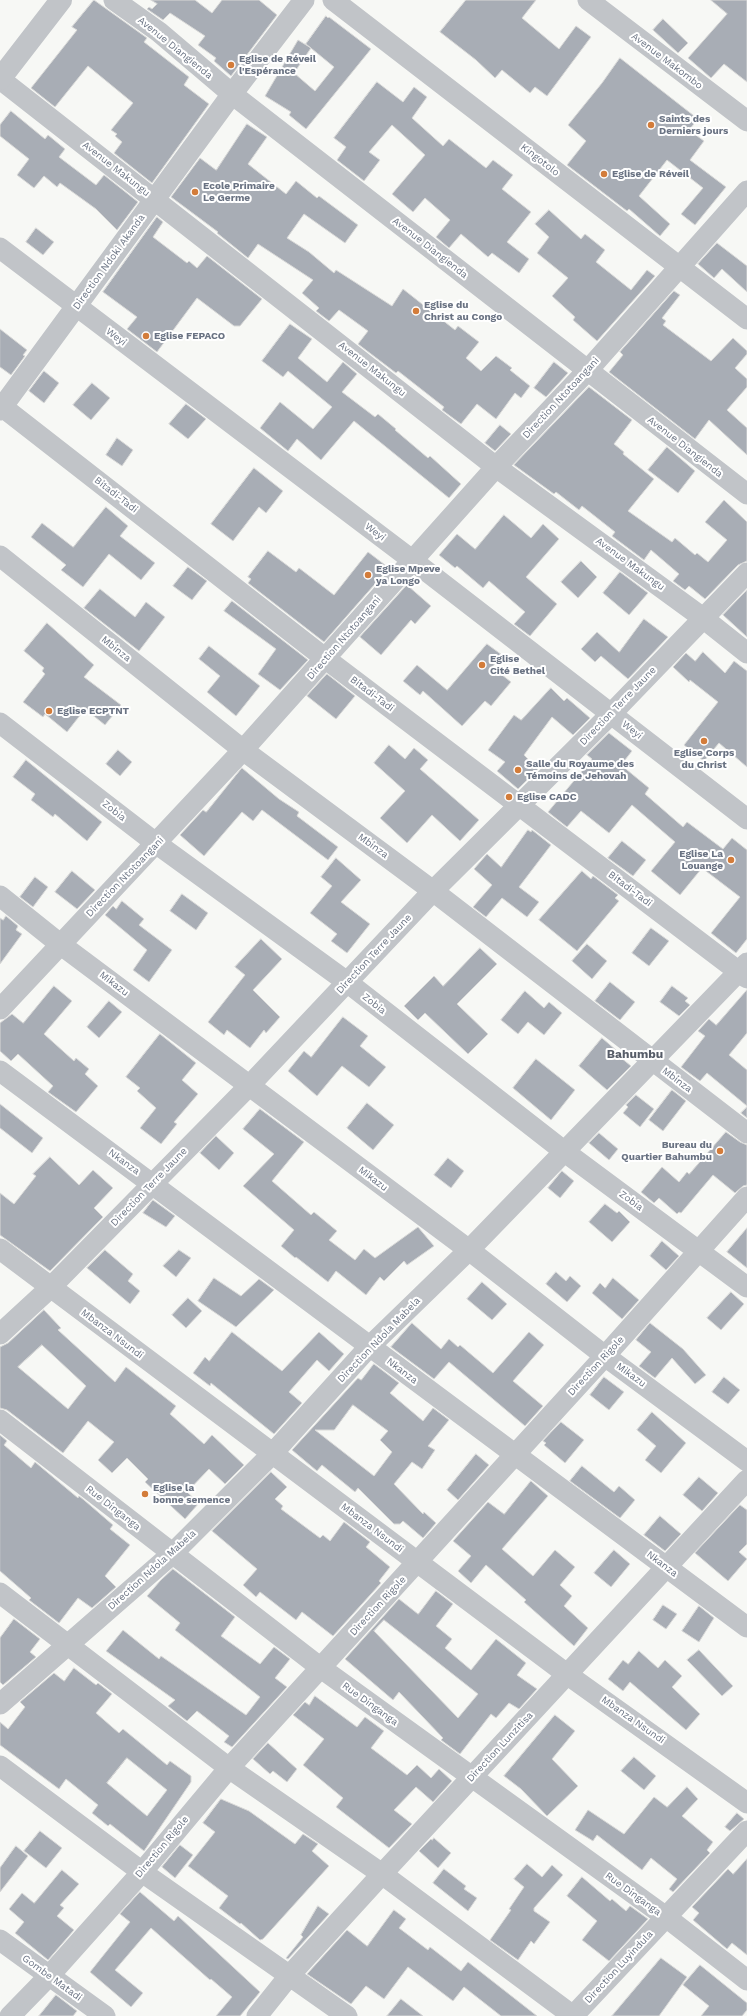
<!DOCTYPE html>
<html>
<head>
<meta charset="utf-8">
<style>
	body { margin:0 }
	canvas { display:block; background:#f7f8f5 }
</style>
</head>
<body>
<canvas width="747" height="2016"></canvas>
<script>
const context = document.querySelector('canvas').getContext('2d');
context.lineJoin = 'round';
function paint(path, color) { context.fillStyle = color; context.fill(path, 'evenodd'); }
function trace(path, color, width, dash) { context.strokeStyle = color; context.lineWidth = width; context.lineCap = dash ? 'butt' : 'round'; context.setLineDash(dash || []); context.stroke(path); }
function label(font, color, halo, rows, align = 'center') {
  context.font = font + ' "Work Sans",sans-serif'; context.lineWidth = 4; context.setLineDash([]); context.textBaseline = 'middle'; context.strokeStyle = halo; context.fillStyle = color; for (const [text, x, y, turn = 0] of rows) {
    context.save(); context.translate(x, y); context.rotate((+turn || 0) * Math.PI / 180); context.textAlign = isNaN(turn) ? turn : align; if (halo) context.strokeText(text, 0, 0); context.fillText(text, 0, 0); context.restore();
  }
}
const building = new Path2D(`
	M94 0 147 38 144 42 189 77 184 85 209 104 152 183 114 153 122 142 115 136 117 134 111 130 133 103 88 66 55 107 31 88 77 30 72 27Z
	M151 0H195L212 13 222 0H259L277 15 231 76 214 61 216 58 198 45 205 36 170 13 163 20 147 9 149 7 152 9 157 4Z
	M466 0H536L522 18 559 49 576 26 591 37 547 96 535 87 530 93 502 70 495 78 476 60 440 32Z
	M711 0H747V82L724 64 711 78 688 58 727 14Z
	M326 16 328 18 329 17 371 49 306 129 289 115 291 112 265 96 298 40 311 48 294 73 315 91 334 67 306 44Z
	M663 19 688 43 678 53 653 30Z
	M620 58 698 119 689 130 704 141 690 160 726 187 695 225 681 214 703 188 667 160 639 196 670 224 660 236 629 209 627 211 567 165 586 141 568 125 602 83Z
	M377 82 403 102 414 87 427 97 412 118 443 146 449 139 486 168 493 160 513 175 502 189 531 212 507 242 529 259 519 273 492 253 488 257 461 234 449 248 436 237 450 220 425 198 413 212 392 194 425 155 392 125 369 152 380 160 364 181 337 160 346 147 334 138Z
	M11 111 45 139 48 135 65 149 59 157 96 185 104 175 138 202 117 230 96 209 60 183 57 187 44 176 34 188 17 175 29 159 0 136V125Z
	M247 124 267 137 248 164 286 194 296 181 317 198 319 196 358 225 345 243 304 214 287 238 309 252 334 273 336 270 392 306 403 289 455 330 458 326 479 342 466 358 481 371 496 356 512 368 510 370 530 386 521 398 515 393 496 419 477 404 461 424 442 410 444 407 398 371 396 373 358 344 368 331 339 310 329 321 316 311 319 308 302 293 313 280 258 244 248 258 217 233 218 232 171 197 200 158 216 170Z
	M549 210 581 239 585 234 605 250 596 262 631 290 647 270 655 276 597 341 573 320 575 317 552 296 568 278 537 253 549 237 535 224Z
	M157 217 163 222 153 237 187 263 189 261 197 268 207 256 262 299 240 326H234L197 298 157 352 127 329 137 317 103 292Z
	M36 228 54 242 43 255 26 242Z
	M717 243 747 266V292L722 269 714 278 698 264Z
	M674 291 680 295 662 318 666 321 663 325 711 361 733 338 747 351V354L735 368 747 379V387L727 410 747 428V455L709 420 695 439 609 372 623 355 620 352Z
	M290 324 312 339 298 358 327 382 343 362 357 374 342 392 375 417 378 414 396 429 395 430 428 458 430 456 461 484 449 498 354 421 321 460 297 439 288 451 260 428 280 402 313 429 332 407 288 371 283 377 262 361Z
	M0 329 27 350 23 355 25 356 11 375 0 367Z
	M554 362 568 373 546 397 534 388Z
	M44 371 59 383 44 403 29 391Z
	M92 383 110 398 91 420 73 405Z
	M589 387 632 420 614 444 624 452 623 454 654 479 628 511 672 542 675 538 695 555 697 553 708 562 727 540 705 522 724 500 747 522V561L738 565 705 599 689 586 685 590 673 581 679 574 651 550 644 560 612 536 615 532 582 506 579 510 556 492 554 494 514 465Z
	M186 404 206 419 188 439 169 424Z
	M500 425 511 434 495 451 485 443Z
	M117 438 133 450 122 466 106 455Z
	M667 447 695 471 678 493 648 470Z
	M254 468 283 491 266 513 259 507 233 541 211 524Z
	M106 507 128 526 120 536 155 563 141 580 109 554 83 587 61 570 66 565 31 537 42 523 73 547Z
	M504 515 531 538 543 524 559 539 526 577 557 604 530 636 514 624 525 612 489 581 483 588 457 566 455 568 439 555 457 534 475 549Z
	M268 551 296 572 299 568 334 595 368 552 389 568 324 642 248 583 251 579 248 577Z
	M581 561 597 577 578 598 561 582Z
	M188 567 207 581 192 600 173 586Z
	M620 572 648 593 629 615 603 593Z
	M407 585 431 606 415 624 411 620 381 655 360 637Z
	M100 589 135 617 146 602 165 617 139 651 84 608Z
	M747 590V637L723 615Z
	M232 601 308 660 280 690 258 674 276 649 224 611Z
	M644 619 668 637 628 679 601 656 595 662 581 649 597 632 619 652Z
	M47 623 94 665 84 677 121 705 105 725 85 709 67 732 45 714 43 717 23 702 45 674 42 671 44 668 24 651Z
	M487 644 502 655 492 667 511 682 491 706 485 701 462 726 423 691 420 695 403 681 417 665 447 690Z
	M209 646 260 686 236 716 207 692 220 676 199 659Z
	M703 652 725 673 734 661 747 671V767L719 743 704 761 684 745 718 702 690 680 689 682 673 667 686 653 695 661Z
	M327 674 355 696 336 719 307 696Z
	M551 688 564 701 567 698 590 718 573 735 552 717 524 755 538 769 518 789 497 771 505 762 488 750 514 715 521 720Z
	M609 733 632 751 621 765 649 788 645 794 683 827 687 822 723 849 732 838 747 850V939L736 953 711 933 740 897 702 868 680 895 651 871 675 842 632 805 609 833 581 811 567 827 548 812 592 759 587 755Z
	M389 745 405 759 414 748 428 760 420 769 479 820 460 841 432 815 407 843 380 818 405 791 374 763Z
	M118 750 132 762 120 776 106 764Z
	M26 760 102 822 87 841 55 814 53 817 31 800 35 794 13 777Z
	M242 768 279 799 299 812 297 816 338 847 328 860 262 810 253 821 242 812 204 856 180 835 203 810 206 812Z
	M528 830 531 832 532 830 551 845 519 887 539 902 527 917 502 898 486 917 473 907 492 885 474 869 487 854 501 867Z
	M622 841 646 860 633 876 608 858Z
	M336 858 361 880 341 902 370 924 347 953 331 941 337 934 310 913 332 886 321 877Z
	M72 871 95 890 77 909 55 892Z
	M582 871 591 879 593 876 618 895 615 898 619 901 577 951 539 920Z
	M35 877 48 887 33 907 20 897Z
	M182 894 208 913 196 930 170 911Z
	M122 901 144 919 139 925 172 950 149 982 133 970 147 950 105 915 113 906 116 909Z
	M6 916 18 926 16 930 22 934 0 964V918L3 920Z
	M651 928 669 941 649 966 632 953Z
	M261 939 282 959 253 990 280 1017 266 1033 264 1030 250 1048 227 1030 224 1035 208 1022 245 975 235 967Z
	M587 944 607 961 592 979 572 961Z
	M480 948 497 964 457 1004 488 1034 468 1054 425 1013 418 1020 404 1006 434 976 443 986Z
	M610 982 635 1002 620 1020 595 1001Z
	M54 986 72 1001 44 1034 74 1061 76 1058 89 1069 85 1074 98 1086 76 1112 48 1092 53 1086 18 1054 11 1061 0 1051V1023L12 1014 23 1023Z
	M672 986 688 998 685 1001 690 1005 679 1016 660 1002Z
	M747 990V1033L729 1055 747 1070V1106L707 1073 700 1081 681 1067 705 1036 698 1031 709 1019 716 1025Z
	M525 991 544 1008 549 1002 562 1013 544 1035 528 1022 518 1034 501 1020Z
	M109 1001 122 1012 99 1038 87 1027Z
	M343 1017 368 1036 360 1046 386 1067 369 1087 342 1066 317 1096 288 1071 304 1051 311 1057Z
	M160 1034 196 1063 182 1080 198 1094 174 1122 177 1124 161 1144 140 1128 156 1108 137 1091 140 1088 126 1077Z
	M602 1038 616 1050 614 1052 631 1066 607 1090 579 1066Z
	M536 1059 575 1090 551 1120 513 1088Z
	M672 1090 686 1101 663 1131 649 1120Z
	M636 1095 654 1109 640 1127 623 1113 628 1107 626 1105Z
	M367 1103 394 1125 373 1150 347 1128Z
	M0 1104 43 1138 32 1153 0 1128Z
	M747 1107V1118L741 1113Z
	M260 1109 304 1142 272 1181 311 1215 314 1212 337 1231 329 1240 355 1260 364 1249 375 1258 418 1227 434 1246 407 1265 404 1261 384 1281 380 1277 366 1295 336 1271 328 1282 296 1257 295 1258 281 1246 294 1230 243 1186 274 1154 243 1129Z
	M726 1132 740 1142 747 1145V1185L743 1186 735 1193 713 1175 681 1213 679 1212 677 1214 659 1198 654 1203 641 1192 662 1167 679 1182 687 1172 689 1174Z
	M599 1133 618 1149 609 1160 589 1143Z
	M216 1136 234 1153 219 1170 200 1153Z
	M50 1157 79 1185 93 1170 113 1188 94 1208 103 1217 50 1271 0 1235V1193L14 1204 36 1176 33 1174Z
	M448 1158 464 1171 451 1188 434 1175Z
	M562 1171 574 1181 560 1198 548 1188Z
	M153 1200 175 1216 166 1227 143 1213Z
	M605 1204 617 1213 619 1211 630 1222 612 1242 589 1222Z
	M747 1228V1268L727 1252Z
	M662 1241 679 1256 666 1270 650 1256Z
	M105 1250 133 1274 128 1281 140 1291 130 1304 87 1268Z
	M179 1250 191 1258 176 1277 163 1266Z
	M556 1272 566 1281 570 1276 581 1286 567 1302 546 1284Z
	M214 1278 241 1296 259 1279 274 1290 236 1327 198 1301Z
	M613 1278 639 1300 622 1319 592 1293 600 1283 605 1288Z
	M482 1282 507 1304 492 1320 467 1299Z
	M731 1292 744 1304 721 1330 707 1318Z
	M188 1298 202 1311 186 1328 172 1315Z
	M44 1310 61 1328 58 1330 115 1382 126 1367 176 1406 170 1414 204 1444 212 1435 244 1465 225 1484 209 1469 187 1492 199 1503 185 1519 145 1482 148 1479 127 1458 112 1473 98 1460 114 1442 88 1421 63 1453 7 1410 0 1408V1347L8 1343ZM42 1345 86 1386 68 1409 18 1367Z
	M412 1323 441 1349 449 1339 458 1347 460 1345 493 1373 529 1332 544 1345 513 1381 543 1406 525 1426 449 1362 434 1379 391 1347Z
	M650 1323 683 1349 706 1375 695 1384 672 1358 655 1378 639 1366 651 1352 636 1340Z
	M232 1332 282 1371 319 1332 344 1354 329 1371 317 1360 289 1392 302 1403 274 1434 211 1383 210 1386 193 1373 205 1357 209 1361Z
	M374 1364 399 1383 390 1393 423 1421 433 1408 449 1420 428 1446 435 1450 422 1469 412 1462 394 1484 423 1514 424 1512 436 1523 423 1538 403 1521 400 1524H394L358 1488 355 1492 322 1465 317 1471 292 1450 358 1378 361 1380ZM353 1405 388 1431 380 1440 392 1452 374 1476 315 1430H334Z
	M604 1377 624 1392 609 1410 590 1395Z
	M724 1377 740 1390 728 1404 712 1392Z
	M652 1412 686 1443 661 1473 645 1460 656 1446 637 1430Z
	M561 1422 584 1440 565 1463 544 1445 546 1443 543 1441Z
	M0 1435 7 1441 4 1445 31 1468 35 1462 78 1498 79 1496 84 1500 113 1525 110 1529 130 1545 105 1576 116 1587 92 1608 78 1598 59 1623 29 1600 31 1598 0 1571Z
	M476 1454 489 1465 458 1500 447 1490Z
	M582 1466 614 1492 619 1486 635 1500 620 1518 570 1481Z
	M271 1472 287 1487 275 1499 283 1506 281 1509 320 1538 323 1535 330 1541 344 1522 370 1542 366 1547 390 1567 379 1581 381 1583 333 1636 302 1612 296 1620 260 1592 256 1597 243 1585 257 1569 212 1531Z
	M699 1477 718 1493 702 1511 683 1495Z
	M531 1481 548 1496 502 1549 533 1576 555 1550 575 1567 560 1585 572 1596 564 1606 588 1628 574 1646 524 1602 526 1600 486 1565 471 1583 458 1571 471 1556 453 1541 488 1502 504 1514Z
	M740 1505 747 1510V1544L739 1552 747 1559 728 1581 695 1553Z
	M660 1516 681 1534 665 1551 644 1535Z
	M614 1550 630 1564 611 1587 594 1573Z
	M173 1569 235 1617 221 1636 260 1664 274 1647 290 1659 275 1678 287 1687 232 1747 224 1742 229 1736 197 1711 187 1721 168 1706 175 1700 106 1651 123 1630 159 1659 161 1656 246 1715 260 1697 175 1630 180 1623 147 1596 160 1581Z
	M436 1591 453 1604 436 1626 452 1639 445 1648 471 1670 496 1639 526 1663 517 1675 537 1689 519 1709 509 1703 496 1718 491 1714 460 1754 441 1740 443 1738 399 1692 393 1700 345 1659 399 1599 418 1614ZM384 1620 478 1694 458 1718 374 1631Z
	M663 1605 677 1614 666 1629 653 1620Z
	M699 1606 714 1618 699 1642 682 1631Z
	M14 1619 40 1639 30 1652 36 1657 3 1685 0 1682V1638Z
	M699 1650 733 1686 722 1696 687 1660Z
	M639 1651 658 1668 665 1660 682 1676 672 1687 700 1714 686 1730 630 1682 623 1691 608 1679 623 1660 628 1664Z
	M74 1668 96 1685 98 1683 112 1694 96 1713 119 1733 123 1729 167 1765 170 1761 191 1776V1782L144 1851 110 1824 108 1826 92 1813 98 1805 66 1779 59 1789 0 1745V1722L8 1729 25 1707 20 1702 54 1673 64 1681ZM127 1758 167 1790 147 1816 107 1783Z
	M315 1696 357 1727 365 1717 384 1731 371 1748 407 1775 417 1765 431 1778 439 1769 452 1781 433 1802 416 1787 394 1810 412 1824 389 1848 336 1807 343 1798 303 1765 324 1739 293 1715 305 1702 309 1705Z
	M555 1715 575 1731 552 1759 578 1786 547 1816 521 1789 504 1776Z
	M268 1743 297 1769 287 1782 273 1771 270 1774 253 1759Z
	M634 1757 656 1776 644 1790 621 1771Z
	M687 1787 698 1799 682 1816 713 1842 707 1850 710 1853 673 1892 669 1889 677 1879 651 1858 642 1870 597 1835 593 1841 575 1830 588 1810 624 1834 654 1797 667 1807Z
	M221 1799 249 1811 295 1844 303 1834 318 1844 312 1851 329 1866 263 1939 260 1940 241 1923 240 1924 219 1908 228 1896 188 1866 215 1832 203 1823Z
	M737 1813 744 1819 730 1831 725 1827Z
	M40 1831 62 1848 46 1868 24 1851Z
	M434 1838 451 1853 438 1868 419 1851 431 1839 432 1840Z
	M180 1845 193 1855 175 1878 162 1867Z
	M16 1846 28 1856 0 1892V1868Z
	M747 1859V1955L732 1943 727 1949 693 1920 699 1913 692 1907 728 1869 733 1874Z
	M527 1864 542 1877 552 1865 563 1875 534 1908V1911L550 1922 534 1944 531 1941 518 1960 490 1940 511 1910 509 1909 524 1887 514 1879Z
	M444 1869 466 1886 464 1889 477 1898 468 1911 433 1883Z
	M62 1870 79 1884 60 1905 64 1908 57 1916 74 1930 48 1960 15 1933 24 1922 9 1909 22 1893 34 1903Z
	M582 1877 610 1901 612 1899 626 1911 630 1906 648 1919 609 1961 582 1940 597 1921 567 1896Z
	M140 1892 174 1921 178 1916 260 1992 240 2016H216L232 1997 211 1979 210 1980 151 1928 115 1970 143 1993 131 2007 90 1972 130 1922 120 1914Z
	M318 1906 329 1914 288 1959 286 1958 303 1937 301 1935Z
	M394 1910 406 1919 399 1928 428 1950 430 1947 461 1971 468 1962 537 2016H501L464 1987 453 2001 408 1967 384 1999 366 1986 351 2004 307 1974 347 1930 367 1946Z
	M661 1958 687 1977 659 2016H612Z
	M700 1965 747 2003V2010L742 2016H701L709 2006 683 1985Z
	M56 1995 77 2011 73 2016H39Z
	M401 1999 423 2016H387Z`);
paint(building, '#a8adb5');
trace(building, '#d9d9d8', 1);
trace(new Path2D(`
	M114 0 159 32 232 94 747 494
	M333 0 747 319
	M588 0 747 121
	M0 79 496 467 703 618 747 653
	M0 248 412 560 747 819
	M0 405 326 659 747 978
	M0 410 232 94 304 0
	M0 556 243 750 433 891 747 1133
	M0 723 157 844 347 982 565 1152 747 1287
	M0 896 60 944 469 1250 605 1356 747 1461
	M0 1009 243 750 496 467 588 370 747 191
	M0 1071 747 1627
	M0 1249 568 1675 747 1803
	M0 1334 50 1288 249 1086 433 891 611 714 747 573
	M0 1420 321 1668 666 1917 747 1980
	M0 1593 229 1768 382 1874 573 2016
	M0 1704 172 1554 273 1453 369 1347 469 1250 747 963
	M0 1766 142 1872 347 2016
	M0 1940 105 2016
	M10 2016 49 1976 142 1872 229 1768 605 1356 747 1197
	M257 2016 289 1976 382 1874 747 1480
	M573 2016 747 1831`), '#c1c4c8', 21);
trace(new Path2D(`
	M0 79 61 0`), '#c1c4c8', 22);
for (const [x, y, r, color] of [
	[231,65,4,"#d37c3a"],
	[651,125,4,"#d37c3a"],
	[604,174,4,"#d37c3a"],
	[195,192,4,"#d37c3a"],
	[416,311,4,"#d37c3a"],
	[146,336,4,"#d37c3a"],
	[368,575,4,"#d37c3a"],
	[482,665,4,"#d37c3a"],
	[49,711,4,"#d37c3a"],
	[704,741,4,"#d37c3a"],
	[518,770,4,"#d37c3a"],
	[509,797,4,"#d37c3a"],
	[731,860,4,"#d37c3a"],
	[720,1151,4,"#d37c3a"],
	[145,1494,4,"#d37c3a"]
]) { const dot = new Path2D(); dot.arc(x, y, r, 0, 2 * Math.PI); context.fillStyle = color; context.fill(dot); trace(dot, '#fff', 1.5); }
label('10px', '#6a7383', '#fff', [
	["Avenue Diangienda",175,48,39],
	["Avenue Makombo",667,61,37],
	["Kingotolo",540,160,38],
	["Avenue Makungu",116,169,38],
	["Avenue Diangienda",430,248,38],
	["Direction Ndoki Akanda",109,262,-54],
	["Weyi",116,337,37],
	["Avenue Makungu",372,369,38],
	["Direction Ntotoangani",561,398,-47],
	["Avenue Diangienda",685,447,38],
	["Bitadi-Tadi",116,495,38],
	["Weyi",375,532,37],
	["Avenue Makungu",630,564,36],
	["Direction Ntotoangani",344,638,-49],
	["Mbinza",116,649,39],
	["Bitadi-Tadi",372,694,37],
	["Direction Terre Jaune",618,706,-46],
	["Weyi",632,730,38],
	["Zobia",114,811,38],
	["Mbinza",373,846,36],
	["Direction Ntotoangani",125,877,-46],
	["Bitadi-Tadi",630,889,37],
	["Direction Terre Jaune",374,954,-47],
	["Mikazu",114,984,37],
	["Zobia",374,1004,38],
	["Mbinza",677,1080,37],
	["Nkanza",124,1162,36],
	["Mikazu",373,1179,37],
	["Direction Terre Jaune",149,1187,-46],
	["Zobia",631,1201,36],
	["Mbanza Nsundi",112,1334,37],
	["Direction Ndola Mabela",379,1340,-46],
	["Direction Rigole",596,1366,-47],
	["Nkanza",402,1371,37],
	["Mikazu",631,1375,36],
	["Rue Dinganga",113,1508,38],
	["Mbanza Nsundi",372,1528,37],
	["Nkanza",662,1564,37],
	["Direction Ndola Mabela",152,1570,-42],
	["Direction Rigole",378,1606,-47],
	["Rue Dinganga",370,1704,36],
	["Mbanza Nsundi",633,1720,35],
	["Direction Lunzitisa",500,1747,-47],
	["Direction Rigole",162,1847,-50],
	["Rue Dinganga",633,1894,36],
	["Direction Luyindula",619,1967,-47],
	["Gombe Matadi",52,1978,36]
]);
label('bold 10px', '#6a7383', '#fff', [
	["Eglise de Réveil",239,59],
	["l'Espérance",239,71],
	["Saints des",659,119],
	["Derniers jours",659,131],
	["Eglise de Réveil",612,174],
	["Ecole Primaire",203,186],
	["Le Germe",203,198],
	["Eglise du",424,305],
	["Christ au Congo",424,317],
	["Eglise FEPACO",154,336],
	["Eglise Mpeve",376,569],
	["ya Longo",376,581],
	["Eglise",490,659],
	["Cité Bethel",490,671],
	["Eglise ECPTNT",57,711],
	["Eglise Corps",704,753,"center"],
	["du Christ",704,765,"center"],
	["Salle du Royaume des",526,764],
	["Témoins de Jehovah",526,776],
	["Eglise CADC",517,797],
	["Eglise La",723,854,"right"],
	["Louange",723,866,"right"],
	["Bureau du",712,1145,"right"],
	["Quartier Bahumbu",712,1157,"right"],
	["Eglise la",153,1488],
	["bonne semence",153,1500]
], 'left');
label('bold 12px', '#575d69', '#fff', [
	["Bahumbu",635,1054]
]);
</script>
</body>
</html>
